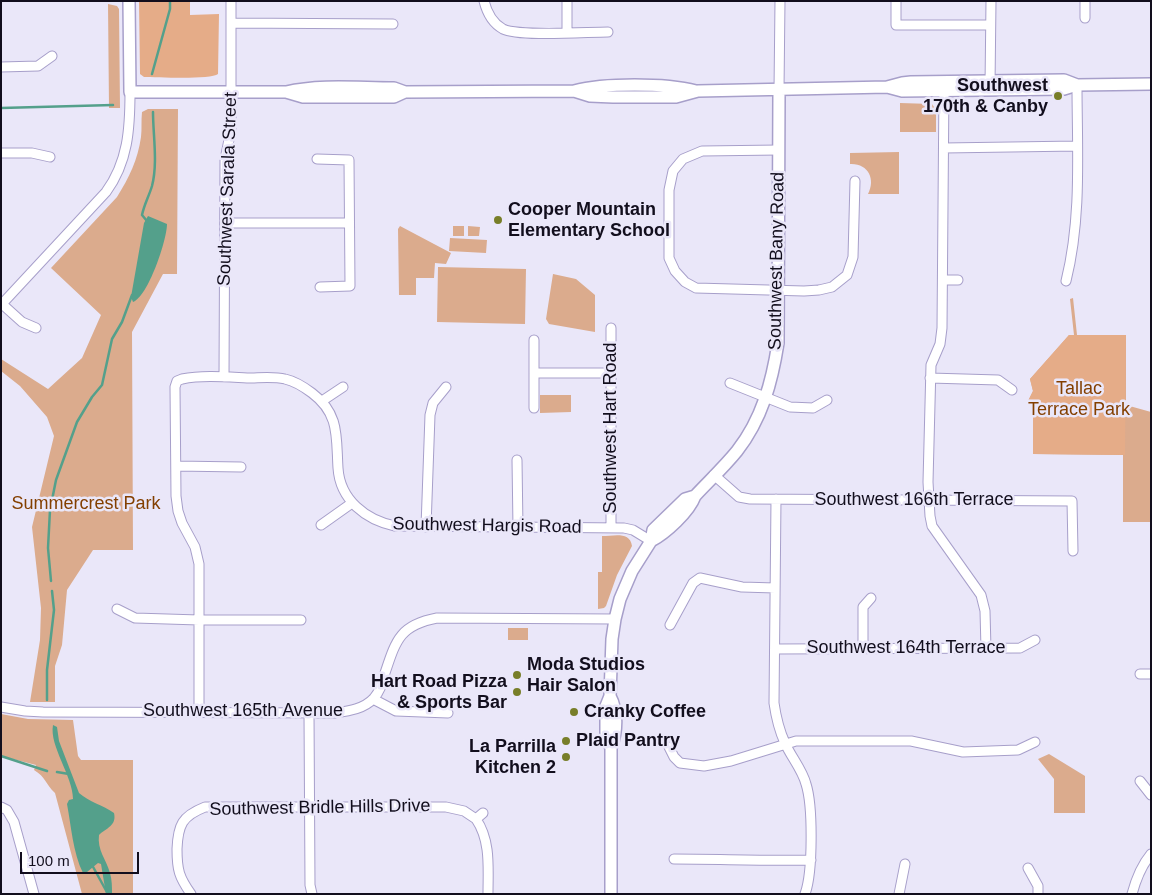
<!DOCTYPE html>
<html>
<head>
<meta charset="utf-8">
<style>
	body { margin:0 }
	#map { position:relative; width:1152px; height:895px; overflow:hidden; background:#eae7f9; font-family:Helvetica,sans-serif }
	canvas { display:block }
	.frame { position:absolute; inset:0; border:2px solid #120e1d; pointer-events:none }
	.scale { position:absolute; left:20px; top:852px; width:119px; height:22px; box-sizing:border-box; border:2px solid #120e1d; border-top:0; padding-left:6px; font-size:15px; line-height:18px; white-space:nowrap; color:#120e1d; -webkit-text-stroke:4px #eae7f9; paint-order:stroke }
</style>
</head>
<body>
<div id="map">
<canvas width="1152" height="895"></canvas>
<div class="frame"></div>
<div class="scale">100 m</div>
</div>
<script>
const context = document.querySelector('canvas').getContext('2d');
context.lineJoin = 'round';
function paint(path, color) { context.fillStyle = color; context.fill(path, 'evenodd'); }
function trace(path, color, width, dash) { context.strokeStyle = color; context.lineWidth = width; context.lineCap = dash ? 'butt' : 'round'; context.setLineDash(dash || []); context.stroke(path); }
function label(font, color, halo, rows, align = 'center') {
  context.font = font + ' Helvetica,sans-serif'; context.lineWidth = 5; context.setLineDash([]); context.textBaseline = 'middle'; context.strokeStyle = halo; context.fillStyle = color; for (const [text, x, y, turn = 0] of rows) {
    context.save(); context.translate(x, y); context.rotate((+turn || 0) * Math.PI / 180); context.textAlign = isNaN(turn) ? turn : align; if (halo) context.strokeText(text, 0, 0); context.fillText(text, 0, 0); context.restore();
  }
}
paint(new Path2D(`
	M108 4 117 6 119 9 120 108H109Z
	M900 103 932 104 936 110V132H900Z
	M148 109H178L177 274H163L132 332 133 550H93L67 590 62 645 55 666V702H30L40 640 41 608 32 527 54 436 47 417 20 386 1 371V359L48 389 82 358 101 315 51 268 117 197C129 178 138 159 141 137 142 129 141 121 142 112Z
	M899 152V194H868C876 179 868 163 850 164V153Z
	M400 226 451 253 446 264 435 263 434 278H416V295H399L398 229Z
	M453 226H464V236H453Z
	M468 226 480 227 479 236H468Z
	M450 238 487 240 486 253 449 251Z
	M438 267 526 269 525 324 437 322Z
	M553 274 576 279 595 295V332L549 324 546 319Z
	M1073 298 1077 335H1126V405L1151 412V522H1123V455L1033 454V406L1028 401 1033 391 1030 379 1069 335H1074L1070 299Z
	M540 395H571V412L540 413Z
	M602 536C614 536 630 531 632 546L617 575 606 606 604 608 598 609V572H602Z
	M508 628H528V640H508Z
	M1 714 28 719 73 720 78 756 81 760H133V894H82L55 793C45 784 46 777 34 770L36 765 1 756Z
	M1049 754 1085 776V813H1054V779L1038 759Z`), '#dbab8d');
paint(new Path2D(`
	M139 1H190V15L219 14 218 74C211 80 156 77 144 77L140 74Z
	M1069 335H1126L1125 455 1033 454V406L1028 401 1033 391 1030 379Z`), '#e5ac88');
paint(new Path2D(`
	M148 216 167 224C167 240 148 297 133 302L131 297 144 223Z
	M53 725 57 727 59 741 79 793C89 802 103 805 114 813 117 826 106 828 99 835 97 850 106 859 110 873 112 880 112 887 112 894H106L101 864 98 863 87 872 83 873C73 853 71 825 67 804L69 800 73 799C73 776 49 746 53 725Z`), '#54a08b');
trace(new Path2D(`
	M152 74 170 9V1
	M1 108 113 105
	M147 221 142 215C144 205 149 196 152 186 158 163 153 135 153 112
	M51 581 48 548 50 510 56 480 77 422 92 397 102 385 112 339 122 322 132 295
	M47 700V670L54 610 52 591
	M1 756 47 771
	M57 772 69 774
	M92 865 108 894`), '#54a08b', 2.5);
const minor = new Path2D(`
	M484 1C487 13 492 23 503 29 519 37 587 32 608 32
	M896 1V25H990
	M1085 18V1
	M231 23 393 24
	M567 32V1
	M1 67 38 66 52 56
	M944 84 942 328 940 344 931 365 928 482 930 516 932 526 981 595 985 611 986 649
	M990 86 991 1
	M779 90 780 1
	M944 148 1077 146
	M779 150 702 151 683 159 673 171 669 190V258L675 271 685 282 696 288 804 291 819 290 832 287 847 275 853 257 855 181
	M1 153H32L50 157
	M317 159 349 160 350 286 320 287
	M225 223H349
	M943 280H958
	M1066 281C1082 217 1077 150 1077 85
	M1 303 22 322 36 328
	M1 305 106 192C128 162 130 129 130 92
	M534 340V408
	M534 373H611
	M224 377 225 159 231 130V1
	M930 378 998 380 1012 390
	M730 383 790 407 813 408 827 400
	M322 401 343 387
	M517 460 518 528
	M176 466 241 467
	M714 475 739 497 750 499 1072 501 1073 551
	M776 499 774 703C776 717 779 730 785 743 791 757 802 769 806 784 813 806 813 872 805 894
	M321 525 352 503
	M426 527 430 415 433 403 446 387
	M611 527V328
	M117 609 135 618 199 620H301
	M670 625 693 583 700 578 742 587 775 588
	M863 648V607L871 598
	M775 649 1020 648 1035 640
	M1140 674H1151
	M373 699 396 711 448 713
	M1 707 25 711 43 712 335 713C349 711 364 709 374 698 380 691 383 682 385 673 396 640 400 625 437 618L615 619
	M199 712V564L195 547 182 523 178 511 176 496 175 387 177 381 182 379C203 375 226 377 247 378 259 378 273 376 285 379 294 381 304 387 312 393 340 414 336 437 338 468 340 500 366 520 395 526L624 528 633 530 651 541
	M309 713 310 885 312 894
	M669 747 674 757 680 763 704 766 731 761 796 741H911L963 752 1018 750 1035 742
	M1140 781 1151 795
	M1 807 7 810 14 822 34 894
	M483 813 476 819C491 841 488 868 488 894
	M674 859C720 859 765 861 811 860
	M1028 868 1038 886V894
	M191 894C179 877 177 870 177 849 178 825 182 816 205 807H446L464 811 476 819
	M899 894 905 864
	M1132 894C1136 879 1141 866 1151 854`);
const major = new Path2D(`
	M129 1 130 92H286C321 84 358 88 394 88L405 92
	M887 87 902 83 911 82 1064 80 1077 85
	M574 91 590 96 613 97H676L698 91 887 87 902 91 1064 89 1077 85 1151 84
	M286 92 303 97H394L405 92 574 91C604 83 665 83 696 91
	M651 541C666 533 689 512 695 496 709 481 724 467 737 451 762 419 772 382 778 343L779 90
	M610 696C618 711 617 732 611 748V894
	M611 748 606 737V706L610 696 612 639 615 619 620 599 632 571 651 541 653 530 685 499 695 496`);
trace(minor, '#a79fca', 11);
trace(major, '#a79fca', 14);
trace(minor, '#fff', 9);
trace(major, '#fff', 11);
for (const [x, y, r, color] of [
	[1058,96,5,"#787e29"],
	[498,220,5,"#787e29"],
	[517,675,5,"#787e29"],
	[517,692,5,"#787e29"],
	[574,712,5,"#787e29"],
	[566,741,5,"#787e29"],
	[566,757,5,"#787e29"]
]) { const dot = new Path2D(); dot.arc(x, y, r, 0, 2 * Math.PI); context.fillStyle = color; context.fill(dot); trace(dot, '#eae7f9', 2); }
label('bold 18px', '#120e1d', '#eae7f9', [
	["Southwest",1048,86,"right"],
	["170th & Canby",1048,107,"right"],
	["Cooper Mountain",508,210],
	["Elementary School",508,231],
	["Moda Studios",527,665],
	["Hair Salon",527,686],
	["Hart Road Pizza",507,682,"right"],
	["& Sports Bar",507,703,"right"],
	["Cranky Coffee",584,712],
	["Plaid Pantry",576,741],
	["La Parrilla",556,747,"right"],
	["Kitchen 2",556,768,"right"]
], 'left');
label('18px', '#120e1d', '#eae7f9', [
	["Southwest Sarala Street",228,189,-88],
	["Southwest Bany Road",777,261,-89],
	["Southwest Hart Road",611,428,-90],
	["Southwest 166th Terrace",914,500],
	["Southwest Hargis Road",487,526,1],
	["Southwest 164th Terrace",906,648],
	["Southwest 165th Avenue",243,711],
	["Southwest Bridle Hills Drive",320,808,-1]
]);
label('18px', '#833f00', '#eae7f9', [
	["Tallac",1079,389],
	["Terrace Park",1079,410],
	["Summercrest Park",86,504]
]);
</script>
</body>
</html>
